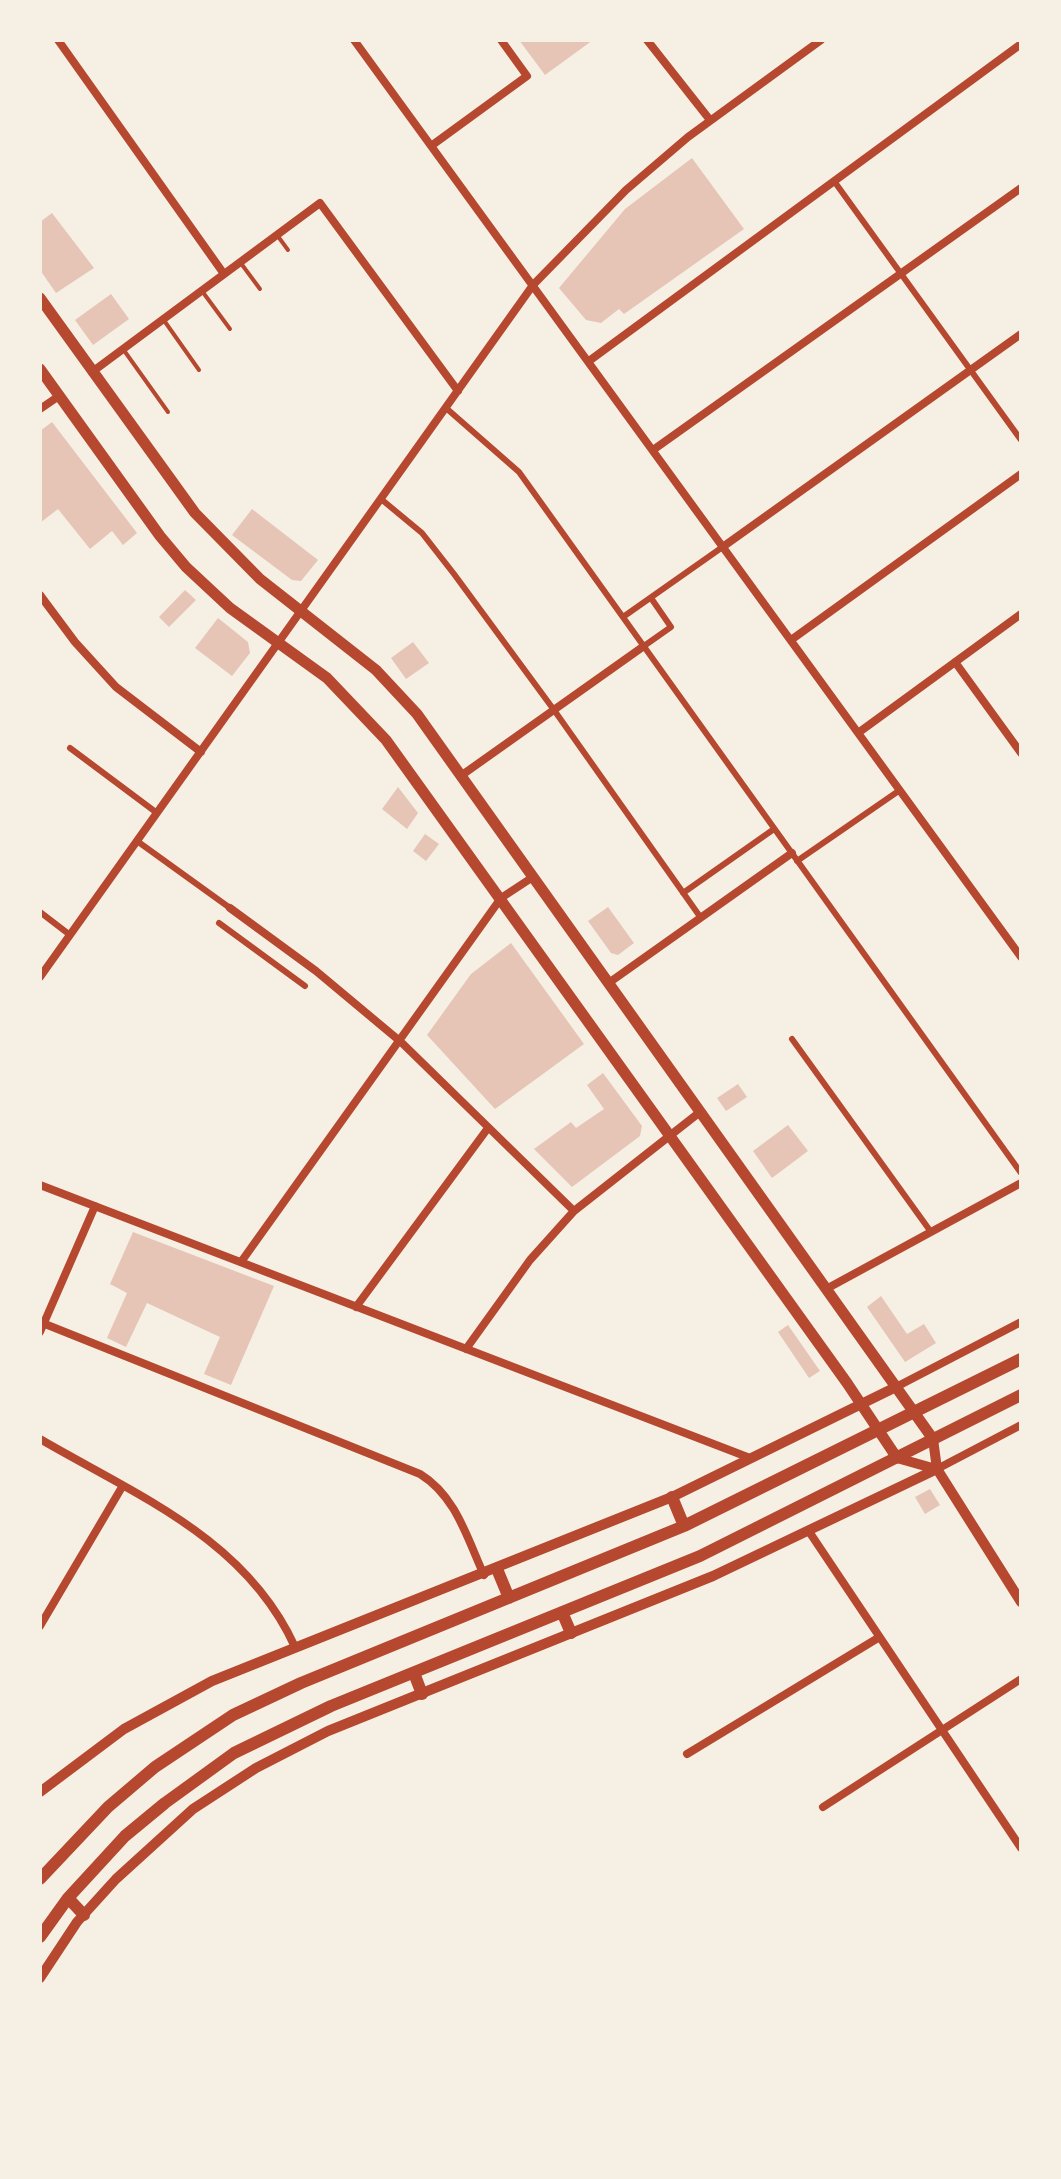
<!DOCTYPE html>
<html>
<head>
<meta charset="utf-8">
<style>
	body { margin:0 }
	#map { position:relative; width:1061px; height:2179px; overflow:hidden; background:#f6efe4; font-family:Poppins,sans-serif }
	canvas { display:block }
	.frame { position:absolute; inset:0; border:42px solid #f6efe4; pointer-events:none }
</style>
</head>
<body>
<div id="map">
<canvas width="1061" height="2179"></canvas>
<div class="frame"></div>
</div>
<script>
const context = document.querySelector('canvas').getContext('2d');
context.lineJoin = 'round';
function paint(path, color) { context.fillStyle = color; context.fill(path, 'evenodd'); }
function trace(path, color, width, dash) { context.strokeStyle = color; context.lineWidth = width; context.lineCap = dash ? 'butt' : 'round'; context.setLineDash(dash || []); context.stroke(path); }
paint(new Path2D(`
	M519 40H593L545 75Z
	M692 158 744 229 624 314 619 309 601 323 586 320 559 288 625 209Z
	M52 213 94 268 56 293 40 270V222Z
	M111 294 129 319 93 345 75 320Z
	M52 422 137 533 123 545 112 531 90 549 58 509 40 523V431Z
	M252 509 318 560 301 581 292 580 232 535Z
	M185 590 196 600 169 627 159 617Z
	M218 618 248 642 250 653 232 676 195 648Z
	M413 642 429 663 406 679 391 658Z
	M398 787 418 813 407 829 382 809Z
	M425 834 439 844 426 861 413 851Z
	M608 907 634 943 618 955 611 953 588 921Z
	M511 943 584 1044 495 1109 427 1035 471 974Z
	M603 1073 642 1126 640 1136 572 1187 534 1149 571 1122 576 1128 604 1109 587 1085Z
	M738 1084 747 1097 726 1111 717 1098Z
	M788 1125 808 1151 772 1178 753 1151Z
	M133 1232 274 1286 231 1385 204 1374 220 1337 147 1303 126 1347 107 1338 127 1293 110 1284Z
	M881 1296 907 1334 924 1324 936 1343 905 1362 867 1307Z
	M788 1325 820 1371 809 1378 778 1332Z
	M930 1489 940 1505 925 1514 915 1497Z`), '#e6c5b7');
trace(new Path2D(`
	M277 235 288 250
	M240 262 260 289
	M202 291 230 329
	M163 319 199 370
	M123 349 168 412`), '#b5482f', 4);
trace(new Path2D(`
	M834 181 1021 440
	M446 408 519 472 1021 1173
	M381 499 422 533 454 574 554 710 701 918
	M623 617 724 546
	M644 646 671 627 651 598
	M70 748 157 813
	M137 841 230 908
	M797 861 900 790
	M683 893 774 829
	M40 912 70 935
	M219 923 305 986
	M792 1039 931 1232`), '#b5482f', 6);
trace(new Path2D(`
	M58 40 224 274
	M354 40 1021 957
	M647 40 710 120
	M431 146 527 76 501 40
	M589 361 1021 44
	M92 372 320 203 458 391
	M40 409 59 396
	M653 450 1021 188
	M724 546 1021 334
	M40 595 75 642 116 687 201 752
	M791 640 1021 474
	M955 662 1021 753
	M858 733 1021 614
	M462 775 644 646
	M230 908 316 971 401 1042 574 1211
	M40 977 533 285 626 190 688 137 821 40
	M610 982 792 853
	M40 1185 750 1458
	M241 1262 501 898 533 877
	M828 1288 1021 1183
	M356 1307 488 1128
	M45 1324 420 1474C456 1496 467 1538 484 1575
	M40 1332 95 1206
	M466 1349 530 1260 574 1211 700 1112
	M898 1386 1021 1322
	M40 1439C138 1496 246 1539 295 1647
	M937 1469 1021 1425
	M808 1530 1021 1848
	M40 1626 122 1487
	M687 1754 878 1638
	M823 1807 1021 1679`), '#b5482f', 8);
trace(new Path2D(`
	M933 1439 937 1469 1021 1602
	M897 1458 936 1469
	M40 1792 124 1729 212 1681 672 1497 898 1386
	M40 1978 77 1922 116 1879 193 1809 256 1768 328 1731 713 1576 937 1469`), '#b5482f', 10);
trace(new Path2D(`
	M40 298 195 513 260 579 376 670 417 714 933 1439
	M40 369 160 536 186 567 230 608 327 678 386 740 847 1383 897 1458`), '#b5482f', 11);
trace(new Path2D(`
	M672 1497 684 1526
	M497 1569 509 1598
	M562 1612 571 1633
	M414 1673 422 1694
	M40 1879 108 1807 155 1767 233 1715 301 1683 684 1526 1021 1359
	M68 1898 84 1915
	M40 1937 68 1898 125 1836 165 1803 234 1753 331 1706 700 1556 1021 1395`), '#b5482f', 12);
</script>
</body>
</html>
